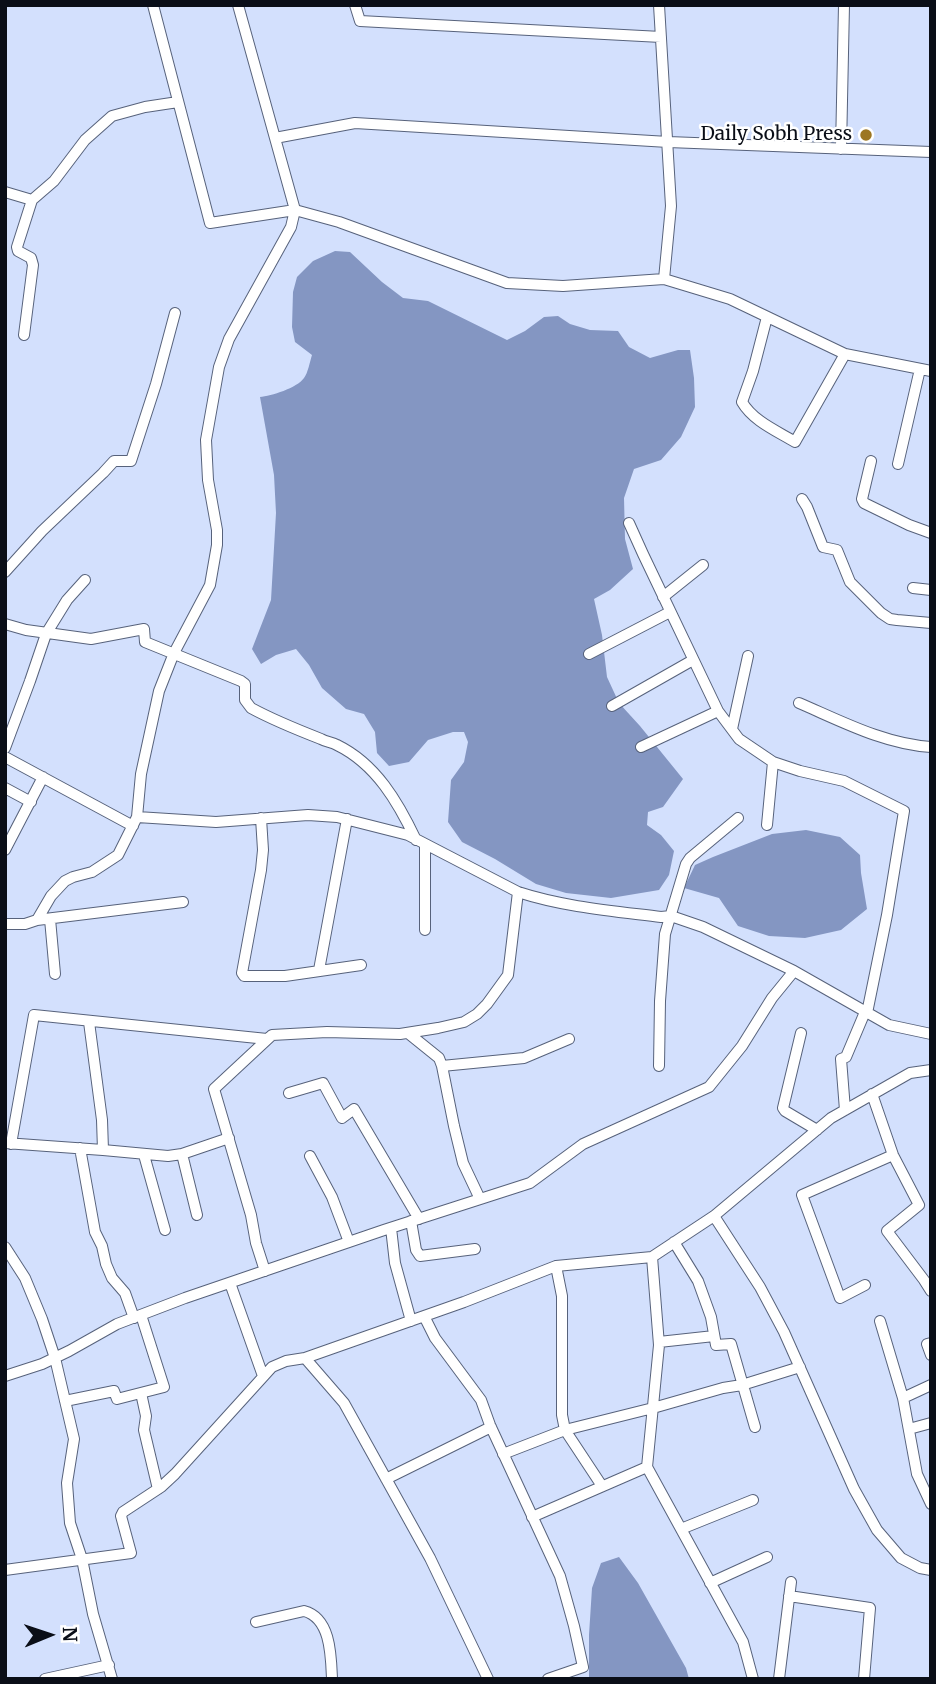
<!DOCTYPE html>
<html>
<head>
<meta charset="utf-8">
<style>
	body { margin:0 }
	#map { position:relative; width:936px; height:1684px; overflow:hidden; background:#d3e0fd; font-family:Merriweather,serif }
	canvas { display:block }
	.frame { position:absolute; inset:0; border:7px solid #0a0e17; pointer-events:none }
	.north { position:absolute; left:14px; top:1600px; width:70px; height:70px; -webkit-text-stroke:5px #fff; paint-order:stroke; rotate:88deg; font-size:19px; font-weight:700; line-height:28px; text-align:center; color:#0a0e17 }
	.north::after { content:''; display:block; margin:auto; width:24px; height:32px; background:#0a0e17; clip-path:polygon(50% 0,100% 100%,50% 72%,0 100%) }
</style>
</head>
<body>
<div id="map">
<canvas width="936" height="1684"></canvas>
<div class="frame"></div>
<div class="north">N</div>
</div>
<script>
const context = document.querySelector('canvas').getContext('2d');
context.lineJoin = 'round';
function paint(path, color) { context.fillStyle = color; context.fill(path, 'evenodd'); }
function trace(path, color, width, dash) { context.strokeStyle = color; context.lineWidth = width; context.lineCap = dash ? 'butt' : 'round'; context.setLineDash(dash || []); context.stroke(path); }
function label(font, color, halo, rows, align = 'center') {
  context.font = font + ' Merriweather,serif'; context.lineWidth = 5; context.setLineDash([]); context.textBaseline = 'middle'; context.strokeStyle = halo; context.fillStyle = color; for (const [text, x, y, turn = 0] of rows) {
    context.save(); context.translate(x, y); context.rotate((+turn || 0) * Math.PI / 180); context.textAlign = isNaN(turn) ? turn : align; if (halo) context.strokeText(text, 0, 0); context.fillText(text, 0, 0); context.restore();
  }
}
paint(new Path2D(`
	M335 251 350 252 382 282 403 298 428 301 507 340 525 331 544 317 558 316 570 324 590 330 618 331 629 347 650 358 678 350H690L694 378 695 407 681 437 661 460 634 469 624 498 625 539 633 569 610 590 594 599 602 635 607 677 619 703 640 726 683 779 663 807 648 812 647 825 661 835 674 851 669 875 659 890 611 898 566 893 536 884 495 859 462 842 448 822 451 780 464 762 468 742 464 732H453L428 740 409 762 389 766 377 753 375 732 364 714 346 709 322 688 309 665 296 649 276 655 261 664 252 649 271 600 276 513 274 475 260 397C271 396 297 388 304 378 308 373 310 361 312 355L295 342 292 327 293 292 297 277 313 261Z
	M806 830 840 837 860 855 861 873 867 909 841 930 805 938 769 936 738 926 719 898 684 888 695 865 713 857 772 834Z
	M619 1557 638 1583 686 1668 689 1679H589V1635L592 1588 601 1563Z`), '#8496c2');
const minor = new Path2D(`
	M153 5 210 223 295 210 339 222 507 283 563 286 664 279 730 299 845 354 931 371
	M355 5 360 21 661 37
	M659 5 671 206 664 279
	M275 138 355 123 668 142 931 152
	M841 149 844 5
	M5 192 32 200 54 181 85 140 112 116 145 107 178 102
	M767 317 753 371 742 402C753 421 777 431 795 442L845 354
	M24 335 33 265 31 258 18 251 17 247 32 200
	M871 461 862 499 864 503 909 525 931 533
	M898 464 920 369
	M802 499 807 507 823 547 837 550 850 582 881 613 890 619 897 620 931 623
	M629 523 643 554 718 711 739 739 773 762 800 771 844 781 904 811 887 915 867 1013
	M5 572 42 531 103 473 114 461H131L156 384 175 313
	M913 588 931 590
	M663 597 703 565
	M5 624 26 630 91 639 144 629 145 642 241 681 245 684V700L251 708C273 720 298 730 321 739 326 742 332 742 337 745 376 764 398 802 416 840
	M589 654 670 612
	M799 703C841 721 884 744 931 747
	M612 706 693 660
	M732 729 748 656
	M641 747 718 711
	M5 748 30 681 46 634 67 600 85 580
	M5 757 133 826
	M5 788 31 802
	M137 817 216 822 308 815 337 817 408 835 518 892C564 907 613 911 661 917L671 916 703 927 794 971
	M261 818 263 850 261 870 242 973 244 976H285L361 965
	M767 825 773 762
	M5 850 43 777
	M50 919 55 974
	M37 920 51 896 65 881 73 877 92 872 118 855 137 817 141 774 159 691 174 653 210 585 217 545V530L208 480 206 440 219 367 229 339 291 227 295 210 238 5
	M5 924H25L37 920 183 902
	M425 930V844
	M319 970 347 819
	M89 1022 102 1120 103 1150
	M408 1033 439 1058 442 1066 454 1126 463 1163 480 1199
	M801 1033 783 1108 785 1111 817 1130
	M442 1066 524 1058 569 1039
	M659 1066 660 1001 665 934 686 864 690 858 738 818
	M289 1093 323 1083 342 1118 354 1109 419 1219
	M872 1094 893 1155 919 1205 887 1231 924 1280 931 1291
	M845 1110 841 1059 846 1057 865 1012
	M5 1143 103 1150 168 1156 182 1154 229 1138
	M11 1144 34 1015 267 1039
	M80 1148 95 1232 102 1246 106 1264 112 1278 125 1293 134 1318
	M182 1154 197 1215
	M144 1155 165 1230
	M310 1156 332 1197 349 1242
	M714 1216 760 1287 784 1332 854 1489 877 1530 901 1558 920 1568 931 1570
	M411 1221 416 1250 420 1256 475 1249
	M391 1228 395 1263 411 1321
	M674 1242 698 1281 711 1317 716 1345 731 1344 755 1427
	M5 1247 25 1278 42 1319 55 1358 74 1439 67 1483 70 1523 82 1559 93 1614 112 1679
	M652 1257 659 1345 647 1467 743 1642 753 1679
	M556 1266 562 1296V1415L565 1430 602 1486
	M265 1271 256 1243 251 1215 214 1089 272 1035 327 1032 400 1034 438 1028 464 1022 477 1014 487 1004 508 975 518 892
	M230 1283 263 1376
	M865 1285 840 1298 802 1195 893 1155
	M424 1316 435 1338 481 1400 490 1425 560 1576 574 1626 583 1667 548 1679
	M880 1321 903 1398 917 1474 931 1504
	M659 1342 714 1336
	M931 1343 927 1344 931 1355
	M305 1358 344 1403 430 1558 488 1679
	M5 1376 42 1364 69 1351 117 1324 185 1298 384 1230 530 1183 583 1144 709 1087 742 1046 772 998 794 971 889 1025 931 1034
	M141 1393 146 1416 144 1430 158 1489
	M903 1398 931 1385
	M65 1401 114 1391 117 1399 164 1387 141 1315
	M909 1429 931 1423
	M503 1454 565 1430 653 1408 723 1388 742 1385 800 1367
	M386 1479 491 1427
	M532 1517 647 1467
	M681 1529 753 1500
	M5 1570 131 1553 121 1516 123 1512 161 1487 175 1474 272 1367 286 1361 305 1358 464 1302 556 1266 652 1257 714 1216 831 1118 910 1073 931 1070
	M710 1583 767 1557
	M789 1596 870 1608 864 1679
	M256 1622 304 1611C331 1618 331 1656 332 1679
	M45 1679 109 1665
	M779 1679 791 1582`);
trace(minor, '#57627b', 12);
trace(minor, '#fff', 10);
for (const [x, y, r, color] of [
	[866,135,7,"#9c7622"]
]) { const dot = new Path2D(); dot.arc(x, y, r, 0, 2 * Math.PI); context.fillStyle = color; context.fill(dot); trace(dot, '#fff', 2.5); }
label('19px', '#0a0e17', '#fff', [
	["Daily Sobh Press",852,135]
], 'right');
</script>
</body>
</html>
